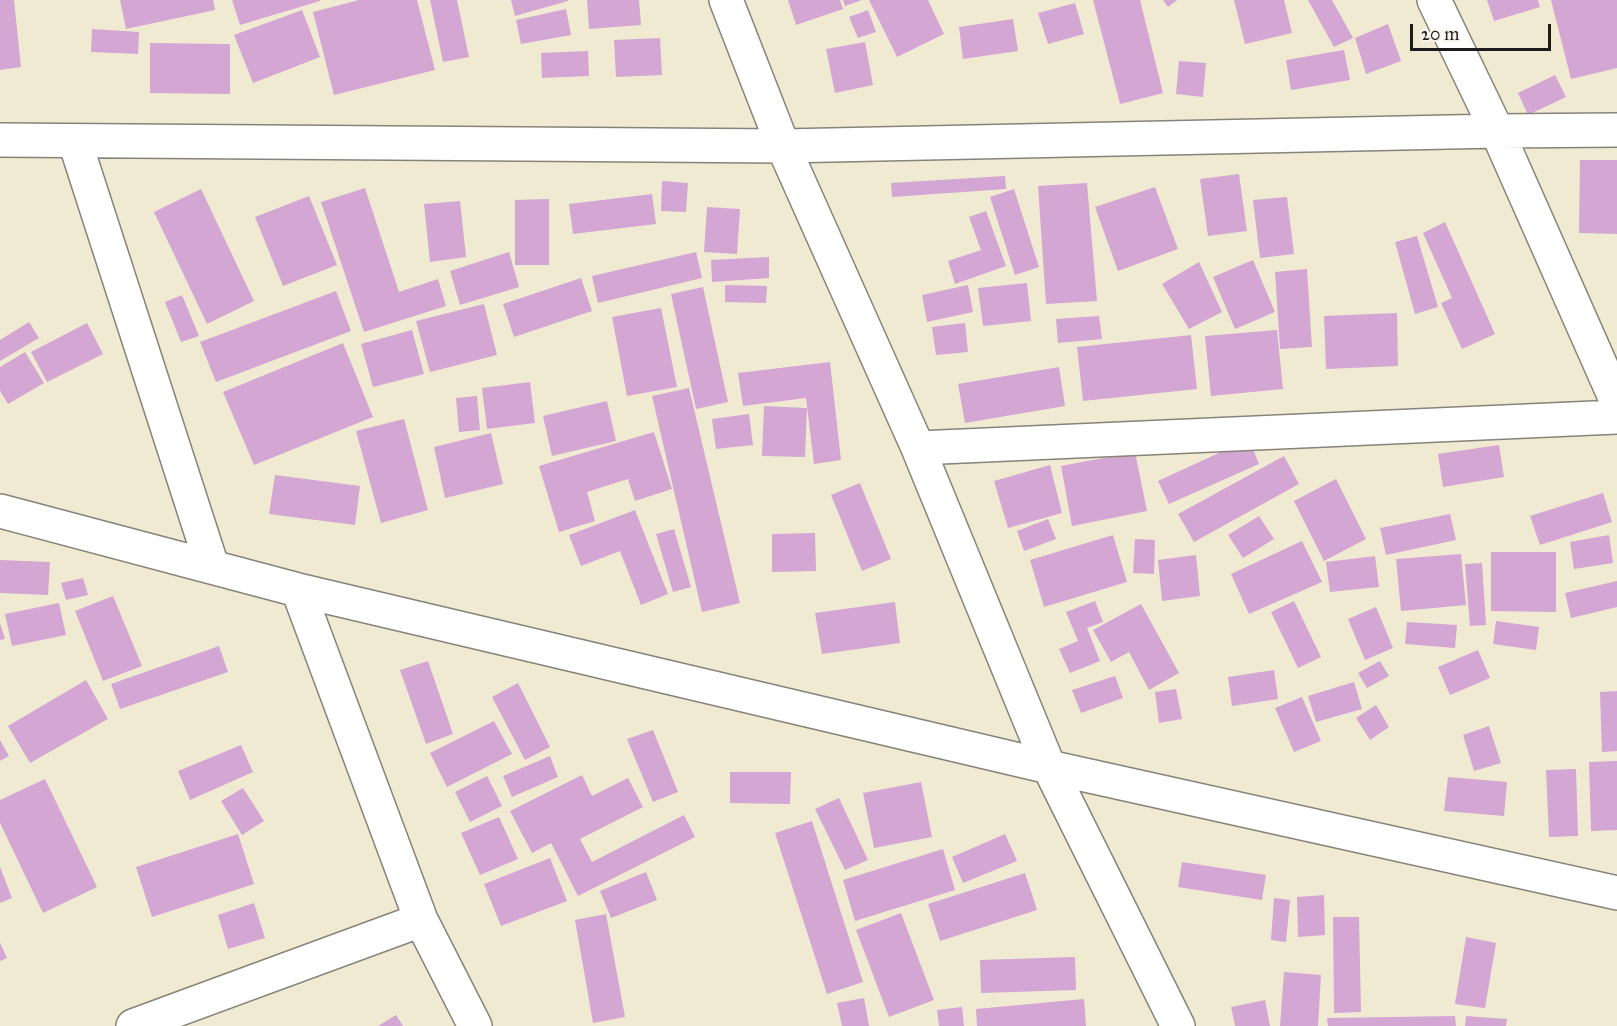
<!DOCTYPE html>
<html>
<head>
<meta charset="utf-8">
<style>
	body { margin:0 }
	#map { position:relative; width:1617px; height:1026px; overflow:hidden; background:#f1ead3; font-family:"IM FELL Great Primer",serif }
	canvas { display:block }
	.scale { position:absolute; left:1410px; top:24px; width:141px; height:27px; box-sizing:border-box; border:3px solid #1c1c1c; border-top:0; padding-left:8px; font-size:18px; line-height:21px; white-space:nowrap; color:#1c1c1c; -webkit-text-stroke:4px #f7f3e8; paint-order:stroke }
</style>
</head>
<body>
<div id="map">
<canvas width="1617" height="1026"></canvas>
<div class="scale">20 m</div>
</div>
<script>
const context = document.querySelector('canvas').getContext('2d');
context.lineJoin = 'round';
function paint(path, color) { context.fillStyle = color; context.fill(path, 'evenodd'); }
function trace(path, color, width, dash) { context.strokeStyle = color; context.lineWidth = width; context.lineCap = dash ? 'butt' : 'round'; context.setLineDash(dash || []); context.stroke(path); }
paint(new Path2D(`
	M0 0H14L21 67 0 70Z
	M120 0H213L215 10 126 29Z
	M232 0H320V1L240 25Z
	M359 0H417L435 70 334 95 313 12Z
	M430 0H457L469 57 443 62Z
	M511 0H568V1L515 16Z
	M587 0H639L641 25 589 29Z
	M788 0H840L843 9 796 25Z
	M843 0H862L845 6Z
	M869 0H928L944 34 897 57Z
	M1093 0H1140L1163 93 1120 104Z
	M1163 0H1177L1168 7Z
	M1234 0H1284L1292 33 1245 44Z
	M1308 0H1332L1353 38 1334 47Z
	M1487 0H1538L1540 7 1494 21Z
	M1551 0H1617V68L1571 79Z
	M1075 3 1084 34 1048 44 1038 13Z
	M566 9 571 35 521 44 516 20Z
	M302 10 320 57 253 83 234 35Z
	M868 10 876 32 858 38 849 17Z
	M1013 19 1018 51 963 59 959 27Z
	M1388 24 1401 61 1366 74 1355 38Z
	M92 29 139 32 138 54 91 52Z
	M660 38 662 75 616 77 614 40Z
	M865 42 873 85 835 93 826 49Z
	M150 43 230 44V94L150 93Z
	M1344 50 1350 80 1291 90 1286 60Z
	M588 51 589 76 542 78 541 53Z
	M1179 61 1206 63 1203 97 1176 94Z
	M1555 75 1566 97 1528 115 1518 93Z
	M1580 160H1617V234L1579 233Z
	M1239 174 1247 231 1208 236 1200 179Z
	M1005 176 1006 189 892 197 891 183Z
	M662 181 688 183 686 212 661 211Z
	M1087 183 1097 301 1046 304 1038 186Z
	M1155 187 1178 249 1118 271 1095 207Z
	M365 188 399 292 438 279 446 306 364 332 321 202Z
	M201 189 254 301 207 324 154 212Z
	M1014 189 1039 267 1015 275 990 197Z
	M652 194 656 224 573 234 569 204Z
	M309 196 337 265 283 286 255 217Z
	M1287 197 1294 254 1260 258 1253 200Z
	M549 199V265H515V200Z
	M460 201 466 257 430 262 424 204Z
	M707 207 740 209 737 254 704 252Z
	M986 211 1006 266 955 284 948 261 981 250 969 217Z
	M1445 222 1495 334 1462 349 1441 303 1452 298 1423 233Z
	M1417 236 1438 307 1415 314 1395 242Z
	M509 252 519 287 460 305 450 271Z
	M696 252 702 278 598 303 592 276Z
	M769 257V278L712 282 711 260Z
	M1253 260 1275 312 1235 329 1213 277Z
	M1199 262 1222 312 1189 329 1162 284Z
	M1307 269 1312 347 1280 349 1275 272Z
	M581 278 592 311 514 337 503 304Z
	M1027 283 1031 321 983 326 978 288Z
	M725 285 767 286 766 303 725 302Z
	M968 285 973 312 927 322 922 295Z
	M703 287 728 402 696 409 671 294Z
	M336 291 351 331 216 382 200 342Z
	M182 295 199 336 181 342 165 302Z
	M484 304 497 355 430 372 416 321Z
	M661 308 677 387 627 396 612 317Z
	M1397 313 1398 366 1326 369 1324 316Z
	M1099 316 1102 339 1058 343 1056 319Z
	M29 322 39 338 0 361V340Z
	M87 323 103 354 47 382 31 352Z
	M965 323 968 352 936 355 932 327Z
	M412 330 424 374 373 387 361 344Z
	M1277 330 1283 389 1211 396 1205 336Z
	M1191 335 1197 389 1083 401 1077 347Z
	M343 343 373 417 254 465 223 392Z
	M25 352 44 383 8 404 0 391V367Z
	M830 362 841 460 814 464 806 398 743 406 738 373Z
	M1059 367 1065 406 965 423 958 384Z
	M530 382 535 423 487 429 482 388Z
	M689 388 740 603 702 612 652 396Z
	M477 396 480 430 459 432 456 398Z
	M607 401 616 441 552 456 543 416Z
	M764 406 807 408 805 457 762 456Z
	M749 414 753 445 716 449 712 419Z
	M404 419 428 510 381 523 356 431Z
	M654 432 672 489 635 501 628 479 587 492 595 521 559 532 539 466Z
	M491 433 503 484 445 498 434 447Z
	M1249 439 1259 464 1169 504 1158 481Z
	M1499 445 1504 477 1443 487 1438 454Z
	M1135 452 1147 511 1072 526 1061 466Z
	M1284 456 1299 484 1194 542 1178 514Z
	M1050 465 1062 513 1008 528 994 481Z
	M275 475 360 486 355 525 269 514Z
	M1336 479 1366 539 1324 561 1294 501Z
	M860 483 891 559 862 571 831 495Z
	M1603 493 1612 522 1540 545 1530 516Z
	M635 510 668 594 641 605 620 551 581 566 569 535Z
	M1450 514 1456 540 1386 555 1380 528Z
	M1259 516 1274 539 1243 558 1228 535Z
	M1048 519 1056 539 1024 551 1017 531Z
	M674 529 691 587 673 592 656 534Z
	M815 533 816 571 772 572V534Z
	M1113 535 1127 582 1044 607 1030 560Z
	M1609 535 1613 563 1574 569 1570 542Z
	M1135 539 1155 540 1154 574 1133 573Z
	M1302 541 1322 582 1249 614 1231 574Z
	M1491 552H1556V612L1491 611Z
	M1461 554 1466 605 1401 611 1396 559Z
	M1196 555 1200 596 1162 601 1158 560Z
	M1375 556 1379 587 1330 592 1326 562Z
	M0 560 50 562 48 595 0 593Z
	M1482 563 1486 625 1470 626 1465 564Z
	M83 578 88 595 66 600 61 583Z
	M1617 581V607L1571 618 1565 593Z
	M113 596 142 666 103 681 75 611Z
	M1095 601 1103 622 1087 628 1100 661 1070 673 1059 649 1078 641 1066 612Z
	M1294 601 1321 657 1298 668 1271 612Z
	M895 602 900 643 822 654 815 613Z
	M59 603 66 635 12 646 5 614Z
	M1141 604 1179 673 1149 690 1129 652 1111 662 1093 630Z
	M1376 607 1393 648 1365 660 1348 619Z
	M1496 621 1539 627 1536 650 1493 644Z
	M1407 622 1457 625 1455 648 1405 644Z
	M0 623 5 639 0 640Z
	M219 646 228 672 120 709 111 684Z
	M1478 650 1490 678 1450 695 1438 667Z
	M428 661 453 734 426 744 400 670Z
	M1380 661 1389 676 1367 688 1358 673Z
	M1274 670 1278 699 1232 706 1228 677Z
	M1115 676 1123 698 1081 713 1072 690Z
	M86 680 108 719 30 763 8 726Z
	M1354 682 1362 709 1316 722 1308 696Z
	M518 683 550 747 525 760 492 697Z
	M1176 689 1182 719 1159 723 1155 692Z
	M1617 691V751L1602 752 1600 692Z
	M1302 697 1321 741 1294 752 1275 708Z
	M1376 705 1389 727 1370 740 1356 718Z
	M494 721 512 754 447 787 430 753Z
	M1489 726 1501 763 1474 771 1463 735Z
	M653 730 678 792 653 802 627 739Z
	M0 740 9 756 0 761Z
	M241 745 253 772 190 800 178 771Z
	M550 756 558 777 512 797 503 776Z
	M1617 761V830L1591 831 1589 762Z
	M1576 769 1578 836 1549 837 1546 770Z
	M730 772H791L790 804 730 803Z
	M582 775 592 796 628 778 643 807 580 839 592 862 684 815 695 837 578 896 551 843 532 853 510 811Z
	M487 776 502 806 470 822 455 792Z
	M1448 777 1507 782 1504 816 1444 811Z
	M45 779 97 887 43 913 0 823V800Z
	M921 782 932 837 874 848 863 793Z
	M243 788 264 821 242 835 221 801Z
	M839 798 868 860 845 870 815 809Z
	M499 817 518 859 480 875 461 833Z
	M812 821 863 982 827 994 775 833Z
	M238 834 254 884 152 917 136 867Z
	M1005 834 1017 861 963 883 952 857Z
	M943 849 955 890 855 921 843 880Z
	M550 858 567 901 501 926 484 884Z
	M1182 862 1266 875 1262 900 1178 887Z
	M0 867 12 898 0 903Z
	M646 872 657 900 611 918 600 891Z
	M1025 873 1037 910 940 941 928 904Z
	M1324 895 1325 935 1298 937 1297 897Z
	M1274 898 1290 900 1286 942 1271 940Z
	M254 903 265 938 228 949 218 915Z
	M901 913 934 1000 889 1017 856 930Z
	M606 914 625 1017 593 1023 575 920Z
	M1333 917H1359L1361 1012 1334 1013Z
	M1466 937 1496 943 1485 1008 1455 1004Z
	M0 943 7 958 0 961Z
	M1075 957 1076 990 981 993 980 960Z
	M1284 972 1321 975 1318 1026H1280Z
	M864 998 869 1026H842L837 1003Z
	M1084 999 1086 1026H977L976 1009Z
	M1265 1000 1270 1026H1235L1231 1007Z
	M962 1007 964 1026H939L937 1010Z
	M396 1015 403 1026H378Z
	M1455 1016 1456 1026H1328L1327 1018Z
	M1466 1016 1507 1019 1506 1026H1465Z`), '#d4a6d3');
const minor = new Path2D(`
	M726 0 783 146 918 448 1049 767 1178 1026
	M1434 0 1497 131 1617 402
	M0 140 783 146 1497 131 1617 130
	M75 142 212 566
	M918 448 1617 417
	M0 511 298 590 1049 767 1617 893
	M298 590 421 920 475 1026
	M133 1026 421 920`);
trace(minor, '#868378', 36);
trace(minor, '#fff', 33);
</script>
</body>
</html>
